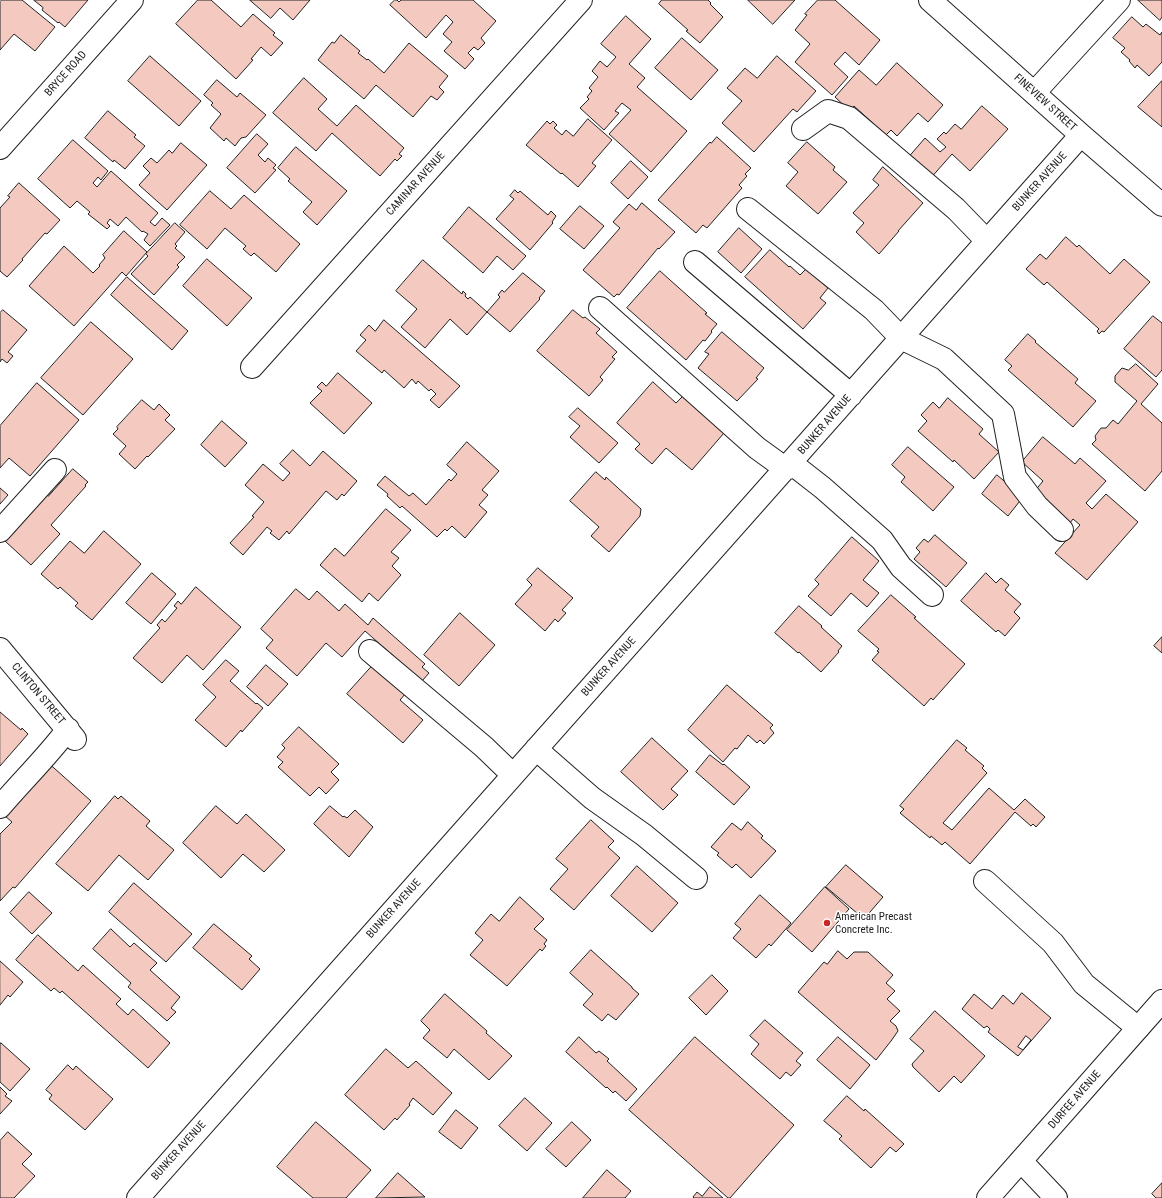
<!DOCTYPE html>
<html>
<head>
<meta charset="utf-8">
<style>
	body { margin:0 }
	canvas { display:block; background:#fff }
</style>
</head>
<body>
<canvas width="1162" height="1198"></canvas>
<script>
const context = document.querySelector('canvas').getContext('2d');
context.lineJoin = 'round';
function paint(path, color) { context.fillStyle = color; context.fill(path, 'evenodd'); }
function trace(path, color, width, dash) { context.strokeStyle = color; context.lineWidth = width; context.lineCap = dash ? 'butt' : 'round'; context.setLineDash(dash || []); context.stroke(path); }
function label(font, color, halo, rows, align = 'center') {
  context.font = font + ' "Roboto Condensed",sans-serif'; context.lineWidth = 3; context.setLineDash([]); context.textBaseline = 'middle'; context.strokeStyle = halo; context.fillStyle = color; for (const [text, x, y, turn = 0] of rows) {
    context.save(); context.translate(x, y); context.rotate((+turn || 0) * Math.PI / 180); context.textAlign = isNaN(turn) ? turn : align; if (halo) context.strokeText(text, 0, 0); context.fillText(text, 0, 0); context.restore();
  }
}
const building = new Path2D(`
	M2 0H22L55 27 35 51 14 34 0 50V2Z
	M34 0H88L65 27 59 22 58 23 42 10 43 8Z
	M198 0H211L241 27 253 14 275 33 273 35 283 43 271 56 261 47 251 59 253 60 236 79 176 24Z
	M250 0H310L293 20 280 8 271 18Z
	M395 0H397L399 2 401 0H473L496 21 481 38 485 43 478 50 474 47 468 53 474 59 465 69 444 51 452 42 443 34 453 22 446 15 426 38 390 5Z
	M662 0H708L711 3 710 4 723 17 700 43 686 31 688 30 659 4Z
	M748 0H795L773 24Z
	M818 0H835L880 40 859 65 845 52 834 64 848 77 832 95 795 62 810 44 795 30 807 15 805 14Z
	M1138 0H1162V17L1160 20Z
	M626 16 651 39 629 64 645 78 637 87 687 131 651 172 609 134 631 110 622 103 615 111 619 113 604 130 580 108 589 99 587 97 592 91 589 88 598 77 592 71 600 61 607 67 616 57 601 44Z
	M1132 17 1143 27 1146 24 1160 35 1162 32V62L1149 76 1137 65 1135 68 1129 61 1130 60 1121 52 1125 48 1113 38Z
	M341 35 360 51 358 53 367 60 368 59 384 73 409 43 448 76 439 87 444 92 437 100 431 96 413 117 376 85 364 99 318 60 332 42 334 43Z
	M682 38 718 70 691 100 655 68Z
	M150 56 201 101 179 126 128 81Z
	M777 56 816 91 797 112 793 109 754 152 722 123 742 101 727 88 745 68 757 78Z
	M897 63 943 105 928 122 918 113 897 136 891 130 886 135 854 106 850 111 835 97 859 70 876 85Z
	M304 78 327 99 318 109 337 126 356 105 404 148 399 154 402 156 397 161 395 159 380 176 332 133 316 151 273 113Z
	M217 80 237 97 240 93 266 115 246 137 241 138 235 146 226 138 224 141 210 128 221 114 211 105 213 103 204 95Z
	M1162 81V127L1138 107Z
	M982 106 1008 129 970 171 952 154 929 180 906 160 925 138 940 152 946 147 937 139 944 132 946 134 955 124 961 129Z
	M108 111 136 135 134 137 145 146 125 169 114 160 113 162 85 138Z
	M588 119 612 140 592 163 596 166 578 187 562 173 561 174 526 145 547 121 550 124 553 121 557 125 554 128 562 135 566 130 573 136Z
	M257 134 268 144 258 155 265 162 268 158 276 165 273 168 276 170 255 193 227 168Z
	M717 137 751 168 745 174 747 176 739 185 742 188 707 228 703 225 696 233 658 200 710 142 711 143Z
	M73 140 108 171 101 180 98 177 93 183 97 187 111 171 158 213 150 222 155 226 162 218 170 225 150 246 144 240 148 234 143 231 142 232 126 217 118 226 110 219 107 223 110 226 107 229 88 214 90 212 77 201 70 208 38 179Z
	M807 142 835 167 833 170 847 182 818 214 786 186 798 172 788 163Z
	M181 143 207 165 167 210 139 185 150 173 143 166 151 158 157 163 169 150 172 153Z
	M296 147 347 191 317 225 303 212 312 202 288 181 290 179 278 168Z
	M631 161 648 177 628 199 611 183Z
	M883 167 923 203 898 231H899L879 254 856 232 864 223 853 213 879 185 873 180Z
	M19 183 60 220 47 234 45 233 22 259 23 260 7 277 0 271V208L10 197 8 196Z
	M515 190 518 193 520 191 548 215 551 211 556 216 552 222 553 223 530 250 496 219 514 199 510 196Z
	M210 191 231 209 244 195 300 244 276 272 254 253 251 256 243 249 246 246 225 228 207 249 180 225Z
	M642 203 675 232 659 249 658 248 619 295 617 294 614 297 583 270 620 228 613 222 629 204 636 210Z
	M580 206 604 226 584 249 560 229Z
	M469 207 526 256 513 270 497 256 483 273 443 238Z
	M175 223 185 232 175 244 177 246 175 248 185 257 177 265 179 267 154 295 131 274 148 256 146 254Z
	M739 228 762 249 741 273 718 252Z
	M124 231 147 252 126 276 122 272 74 326 29 286 64 246 93 273 100 266 99 265 105 258 103 255Z
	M1066 237 1077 247 1079 245 1110 274 1124 259 1150 282 1104 332 1102 331 1099 334 1097 331 1099 329 1047 282 1044 285 1026 269 1040 254 1046 259Z
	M770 250 789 267 790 266 800 275 806 269 828 288 820 298 826 303 803 329 745 277Z
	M207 259 252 298 227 326 183 286Z
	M423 260 462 294 463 291 466 294 465 296 468 299 470 297 487 312 467 335 450 319 425 348 401 327 417 309 396 291Z
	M660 271 707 313 705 314 717 324 711 331 712 332 705 341 703 340 686 360 627 308Z
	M523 273 545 291 539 298 540 299 510 332 487 312 500 297 498 295 502 290 504 292Z
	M127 277 188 331 172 350 111 295Z
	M3 310 27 330 8 352 13 356 7 363 2 359 0 362V313Z
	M573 310 583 318 585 317 600 329 596 333 617 352 612 357 615 359 600 377 603 380 589 396 537 351Z
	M1153 316 1162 323V370L1156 377 1124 349Z
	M384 320 460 386 439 408 430 400 436 394 431 389 429 391 418 381 416 384 412 379 404 388 384 370 382 373 356 351 366 340 360 335 369 325 375 331Z
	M91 322 133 359 83 415 41 378Z
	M722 332 764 368 756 378 758 379 737 401 698 368 709 354 705 352Z
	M1028 334 1036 341 1035 342 1078 379 1075 383 1096 401 1073 427 1008 370 1012 366 1005 360Z
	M1136 364 1158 384 1141 404 1162 423V471L1145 491 1092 444 1096 440 1095 436 1101 428H1106L1113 420 1118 424 1137 401 1115 382V376L1122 368 1128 370Z
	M338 373 372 403 344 434 310 403 322 391 317 387 322 382 326 386Z
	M653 382 676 403 683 396 724 433 692 470 666 448 652 464 635 449 640 444 617 423Z
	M37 383 79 420 30 476 9 458 0 468V426Z
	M948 398 983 429 979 434 999 452 974 479 954 460 953 462 918 431 927 421 921 415 933 402 939 408Z
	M142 400 154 410 159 404 170 415 165 420 175 429 148 457 147 456 135 469 119 454 126 446 113 434 118 429 117 427Z
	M578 408 618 443 599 463 570 437 580 426 569 417Z
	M222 421 247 443 225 467 201 445Z
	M1043 437 1075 464 1080 458 1106 481 1086 503 1092 509 1106 494 1138 522 1087 580 1055 553 1080 525 1073 519 1070 523 1034 492 1043 481 1022 462Z
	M467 442 499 471 482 490 488 495 479 505 487 512 465 538 452 526 447 531 445 529 437 537 402 506 400 508 387 496 388 494 377 485 385 476 409 496 413 493 426 505 449 479 451 481 457 474 447 465Z
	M908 447 954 487 933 511 901 482 905 477 892 465Z
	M293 450 310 466 323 451 357 481 344 496 342 494 337 500 326 491 289 534 287 531 279 540 270 533 272 531 267 527 243 555 230 543 254 517 252 516 264 502 245 485 263 464 283 481 290 473 280 464Z
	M73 469 88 482 85 485 86 486 51 525 60 534 31 565 5 541 47 495 48 496Z
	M596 472 605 480 606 477 641 509 640 516 609 552 591 536 599 527 570 501Z
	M997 475 1023 497 1008 516 982 494Z
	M0 488 8 495 0 504Z
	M386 509 411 530 391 552 399 558 392 566 401 575 378 601 369 593 362 602 320 565 335 548 344 556Z
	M104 531 141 564 92 620 75 606 78 603 60 587 58 589 41 574 70 541 84 553Z
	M935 535 967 563 946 587 914 559 920 552 916 548 924 539 928 542Z
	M852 537 879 561 863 580 879 593 867 607 851 593 831 616 808 596 819 584 815 580Z
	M538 568 573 598 562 610 566 613 558 622 555 619 545 631 515 604 532 585 527 580Z
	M152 573 176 594 151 624 126 603Z
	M986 573 996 583 1001 578 1009 585 1005 590 1021 604 1014 612 1020 618 1005 636 998 630 996 632 961 601Z
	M196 587 241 627 203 670 187 655 162 683 133 658 160 628 157 625 162 619 165 622 177 608 174 606 178 601 181 604Z
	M296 589 309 600 317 591 339 611 345 604 368 625 373 618 425 664 422 667 429 673 422 681 365 631 342 657 326 643 297 676 266 648 273 640 261 629Z
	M891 595 916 617 914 618 965 664 933 700 931 698 924 706 872 660 879 652 877 651 879 649 858 631Z
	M799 606 822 626 821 627 842 646 838 651 839 652 821 672 799 652 798 653 775 633Z
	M460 613 495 645 459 686 424 655Z
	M1162 637V653L1154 646Z
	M226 660 239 671 230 681 256 704 257 703 263 708 242 732 241 730 226 747 195 720 216 697 203 685Z
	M374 664 406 693 400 700 423 720 403 743 347 694Z
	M266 665 288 684 268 706 247 687Z
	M727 685 773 725 770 728 774 733 764 744 760 740 757 743 748 735 737 749 735 748 723 762 688 730Z
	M0 712 21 730 22 728 28 734 0 766Z
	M299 727 339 764 331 772 339 780 326 794 319 787 310 796 278 767 283 762 277 757 285 748 282 745Z
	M652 738 688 771 671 789 678 795 663 810 621 772Z
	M957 740 967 748 965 750 984 766 982 768 987 773 943 823 952 830 989 788 1014 810 1025 799 1045 817 1036 827 1033 824 1031 826 1015 812 970 864 945 842 942 845 931 836 930 838 900 813 904 809 900 806Z
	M710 755 723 765 724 764 750 787 734 805 696 772Z
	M45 760 91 801 15 888 13 887 0 901V834L12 822 5 816Z
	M115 796 118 799 121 796 150 821 146 826 174 850 148 880 119 855 88 891 56 864Z
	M216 806 237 824 246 814 285 850 264 872 243 854 221 878 183 843Z
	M330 806 343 817 344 816 347 818 355 810 373 827 349 857 314 824Z
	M591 820 614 841 608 847 620 858 574 910 550 889 568 869 556 859Z
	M748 822 763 836 761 838 776 851 751 878 736 864 732 868 717 855 719 853 711 847 732 823 741 830Z
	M846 865 883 897 864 919 826 887Z
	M637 866 678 903 652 932 611 896Z
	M134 883 192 934 166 962 109 912Z
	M825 887 849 909 812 952 787 930Z
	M29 892 52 913 32 934 10 913Z
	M760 895 791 923 771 946 769 944 756 958 733 938 741 929 735 924Z
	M520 897 544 919 534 929 547 940 544 944 546 946 542 951 540 949 507 986 470 955 483 940 475 933 491 914 499 921Z
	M214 924 252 956 249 959 260 969 242 990 193 948Z
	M111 929 130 947 134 943 157 963 150 970 180 997 171 1008 176 1012 167 1021 128 987 131 983 93 949Z
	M38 935 78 971 83 965 121 999 116 1004 128 1015 133 1009 170 1043 148 1068 62 991 60 993 54 988 51 991 16 960Z
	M591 950 632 987V988L639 994 616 1020 608 1014 602 1021 583 1005 593 994 570 973Z
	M838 951 847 959 854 952H868L893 975 886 983 895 991 887 999 900 1011 890 1021 896 1026 898 1031 891 1041 876 1060 798 992 824 962 827 964Z
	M0 961 23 982 10 997 8 995 0 1005Z
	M712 975 728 991 706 1015 689 998Z
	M1022 993 1051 1018 1018 1056 988 1032 990 1029 987 1026 984 1028 962 1009 974 994 992 1009 1003 995 1013 1004ZM1026 1036 1031 1040 1023 1050 1018 1047Z
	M445 994 487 1031 486 1033 512 1056 489 1080 454 1049 447 1058 423 1038 430 1030 421 1021Z
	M935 1011 985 1056 961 1083 954 1076 939 1092 913 1067 912 1064 924 1051 910 1039Z
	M765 1020 803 1053 796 1061 801 1065 791 1076 786 1072 780 1079 751 1054 759 1044 750 1036Z
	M579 1037 596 1053 599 1051 609 1059 607 1061 637 1089 626 1101 615 1091 613 1093 607 1087 606 1088 566 1052Z
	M695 1037 794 1125 730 1198H728L629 1110Z
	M838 1037 870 1065 850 1089 817 1060Z
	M1 1043 30 1069 10 1091 0 1082V1045Z
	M386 1049 408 1068 416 1061 452 1093 433 1115 413 1098 409 1104 410 1105 397 1120 395 1118 384 1130 345 1095Z
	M68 1065 73 1070 76 1066 113 1099 85 1130 49 1099 52 1095 46 1090Z
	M0 1087 7 1094 5 1096 12 1101 0 1114Z
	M847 1096 864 1111 865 1109 904 1144 896 1152 890 1147 871 1168 839 1139 842 1136 824 1121Z
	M525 1098 552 1123 527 1151 499 1126Z
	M456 1110 478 1128 461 1149 439 1132Z
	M316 1122 371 1170 346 1198H313L277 1167Z
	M572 1122 591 1140 566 1167 546 1149Z
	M8 1132 32 1154 22 1164 35 1176 14 1198H0V1141Z
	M607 1170 631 1191 625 1198H583Z
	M398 1173 425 1197 376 1198Z
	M1162 1183V1198H1156L1152 1194Z
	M710 1187 723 1198H694L693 1197 697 1192 702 1196Z`);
paint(building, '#f3c9c0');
trace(building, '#222', 1);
const minor = new Path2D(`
	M930 0 1081 135 1162 205
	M1034 93 1119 0
	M803 129 828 111 849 118 956 209 987 241
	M0 148 132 0
	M748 209 874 310 901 338 944 359 1003 414 1015 477 1037 506 1062 530
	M695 262 851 395
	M600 308 757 448 786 469
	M252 367 581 0
	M791 463 823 488 882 540 901 567 932 595
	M0 531 55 470
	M0 649 75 739
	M370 651 484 747 513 775
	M536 749 592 798 644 835 696 878
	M0 807C22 781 47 757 68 729
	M985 881 1053 943 1084 984 1138 1028
	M1021 1161 1056 1198
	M138 1198 1081 135`);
const major = new Path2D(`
	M988 1198 1162 1001`);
trace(minor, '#222', 24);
trace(major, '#222', 24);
trace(minor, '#fff', 22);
trace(major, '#fff', 22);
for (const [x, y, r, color] of [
	[827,923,4,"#c62828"]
]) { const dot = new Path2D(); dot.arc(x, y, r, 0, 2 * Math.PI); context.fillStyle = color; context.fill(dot); trace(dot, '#fff', 1.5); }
label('11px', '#222', '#fff', [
	["BRYCE ROAD",66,74,-48],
	["FINEVIEW STREET",1045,103,42],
	["BUNKER AVENUE",1040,182,-48],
	["CAMINAR AVENUE",416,184,-48],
	["BUNKER AVENUE",825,425,-49],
	["BUNKER AVENUE",609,667,-48],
	["CLINTON STREET",38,694,50],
	["BUNKER AVENUE",394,909,-48],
	["DURFEE AVENUE",1075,1100,-49],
	["BUNKER AVENUE",179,1151,-48]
]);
label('11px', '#222', '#fff', [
	["American Precast",835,917],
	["Concrete Inc.",835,930]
], 'left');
</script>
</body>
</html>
